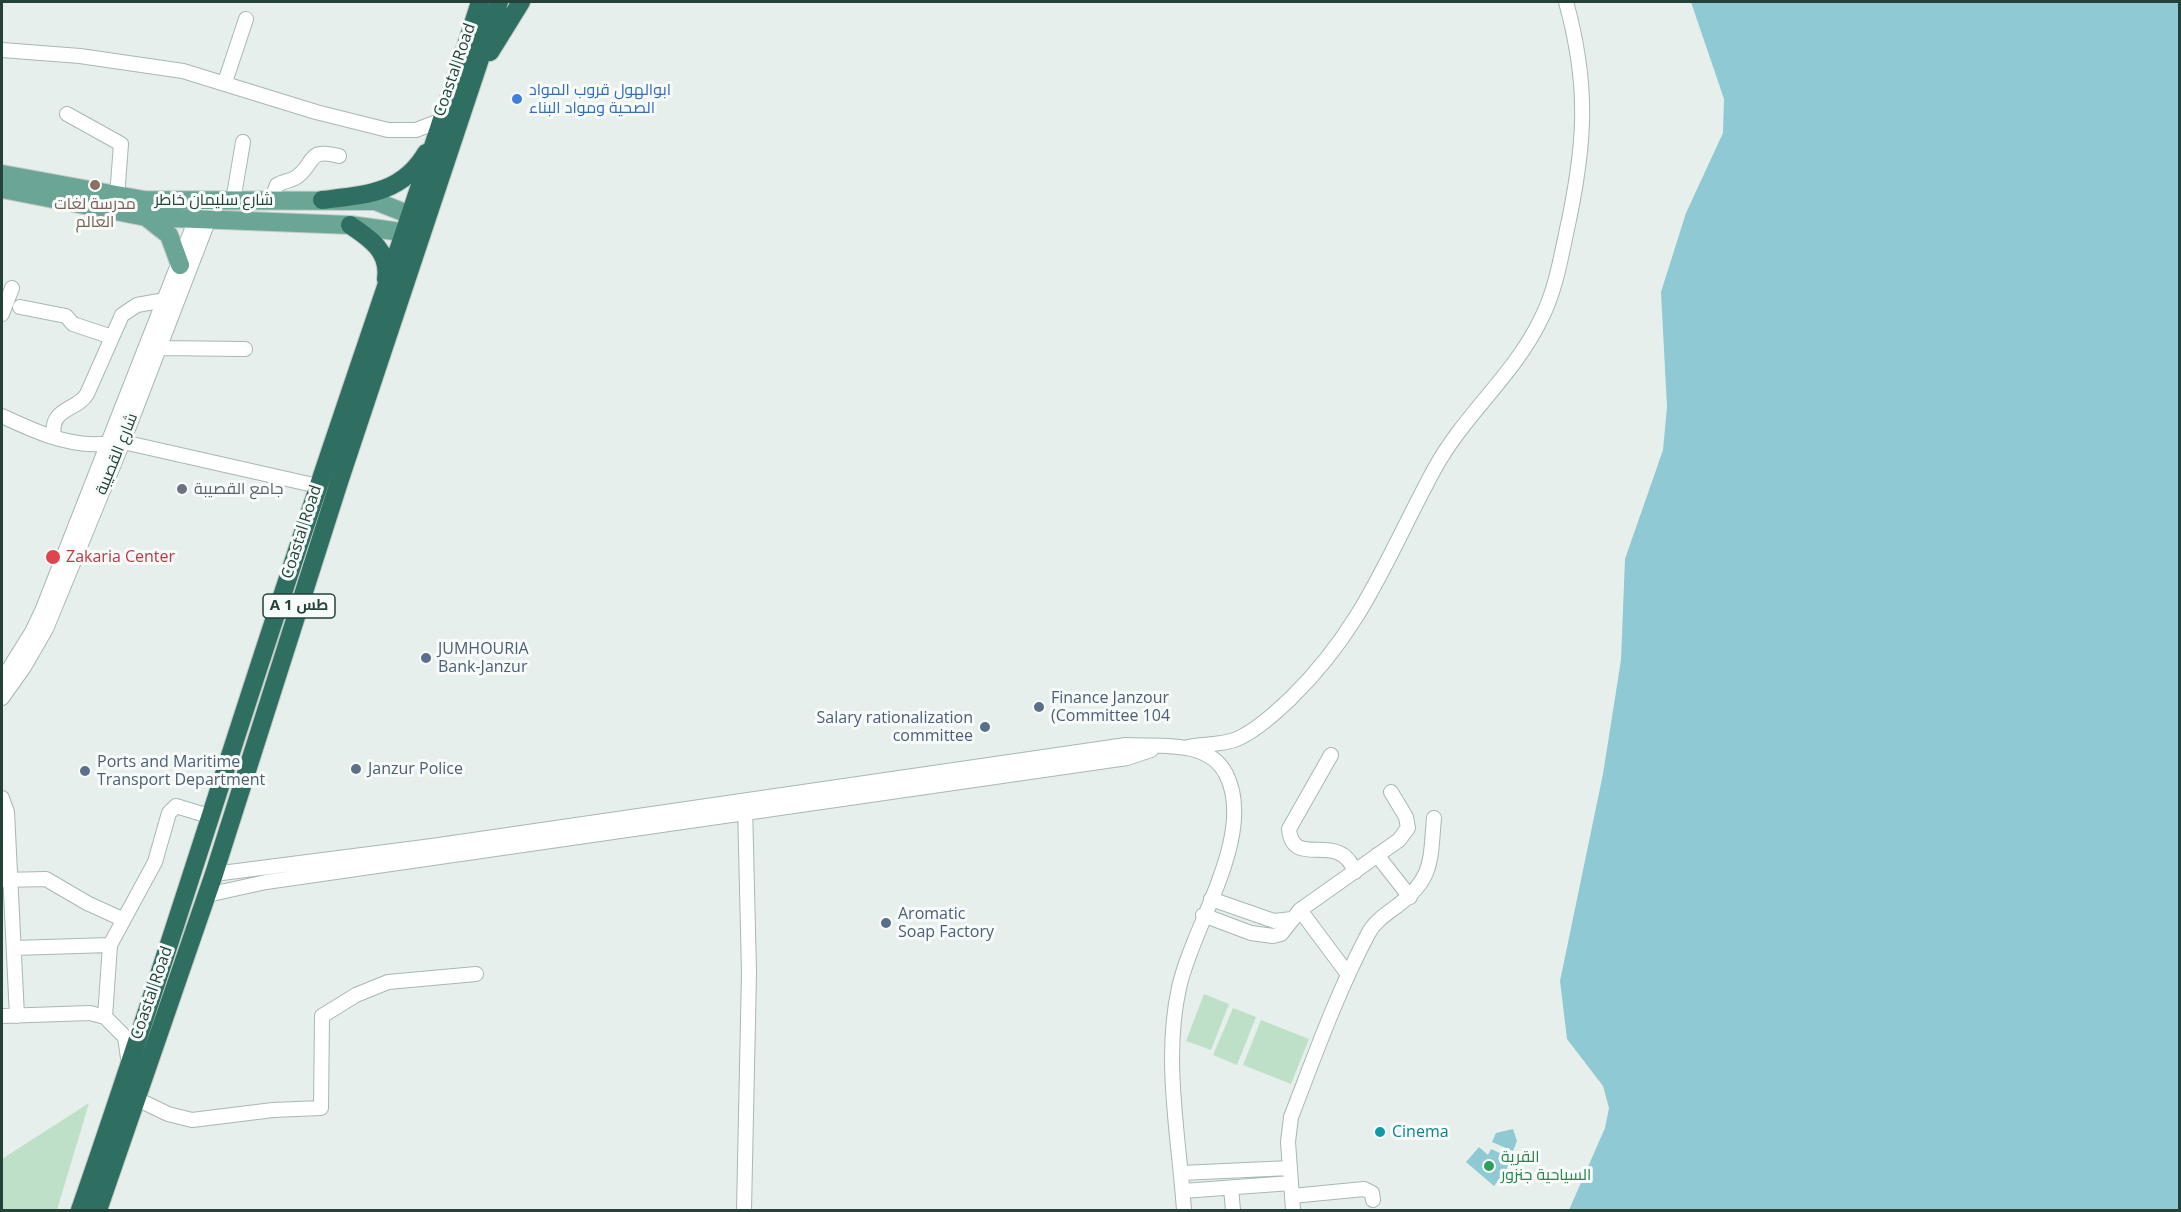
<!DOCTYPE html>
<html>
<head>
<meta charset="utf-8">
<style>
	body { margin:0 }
	#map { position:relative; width:2181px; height:1212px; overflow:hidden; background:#e6efeb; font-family:"Open Sans",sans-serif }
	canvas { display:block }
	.frame { position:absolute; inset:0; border:3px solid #24423a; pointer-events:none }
</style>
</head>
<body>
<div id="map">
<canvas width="2181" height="1212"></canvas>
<div class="frame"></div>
</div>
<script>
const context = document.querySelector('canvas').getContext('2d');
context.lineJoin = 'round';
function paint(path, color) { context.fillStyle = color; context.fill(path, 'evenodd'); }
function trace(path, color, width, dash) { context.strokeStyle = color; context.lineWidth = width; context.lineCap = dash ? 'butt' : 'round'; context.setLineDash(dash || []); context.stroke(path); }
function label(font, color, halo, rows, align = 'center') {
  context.font = font + ' "Open Sans",Cairo,sans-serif'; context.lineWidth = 6; context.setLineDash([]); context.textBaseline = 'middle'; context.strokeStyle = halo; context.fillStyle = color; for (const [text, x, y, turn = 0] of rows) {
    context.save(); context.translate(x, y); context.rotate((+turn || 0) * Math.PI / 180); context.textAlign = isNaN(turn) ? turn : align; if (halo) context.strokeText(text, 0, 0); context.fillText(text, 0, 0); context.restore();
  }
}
paint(new Path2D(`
	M1204 994 1229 1004 1211 1050 1186 1041Z
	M1233 1008 1256 1017 1237 1065 1213 1055Z
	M1261 1020 1309 1039 1291 1084 1243 1065Z
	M89 1103 57 1210H2V1159Z`), '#bfe0c8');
paint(new Path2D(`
	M1691 2H2179V1210H1569L1605 1128 1609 1108 1603 1086 1567 1039 1560 981 1603 774 1621 660 1625 559 1663 450 1667 407 1661 292 1686 213 1723 133 1724 99Z
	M1513 1129 1517 1141 1513 1151 1492 1142 1496 1133Z
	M1479 1147 1488 1155 1491 1149 1511 1158 1506 1170 1494 1186 1466 1162Z`), '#8ec9d4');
const minor = new Path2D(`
	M2 50 80 56 183 71 316 112 388 130H416L442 120
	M225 82 246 19
	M67 114 121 144 117 197
	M271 200 277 185C283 181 290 181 295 178 316 165 305 147 339 156
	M233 201 243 142
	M20 307 66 316 73 324 112 337
	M2 314 12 288
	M158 348 245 349
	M2 416C32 430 66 446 100 444 109 444 114 440 123 442L318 486
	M54 437C49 407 77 411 87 394L122 315 137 305 165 300
	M2 680 32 632 42 611 203 201
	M2 698 24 667 46 629 123 442 212 211
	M1188 747C1203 744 1223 745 1237 739 1257 730 1275 713 1291 698 1364 627 1388 554 1435 468 1464 415 1513 376 1540 321 1554 295 1560 263 1566 234 1585 148 1590 88 1566 2
	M1331 755 1289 829C1293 871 1339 828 1355 872
	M2 798 7 812 17 1016
	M1377 855 1410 897
	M214 874 432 846 1126 745C1159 747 1208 739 1226 774 1257 835 1192 926 1179 988 1163 1059 1179 1138 1184 1210
	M2 880 46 879 87 903 122 919
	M207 895 266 882 1127 758 1151 750
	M1211 899 1274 921 1292 919
	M1300 910 1347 973
	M1203 915 1251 933 1273 936 1281 934 1300 910 1399 840 1408 828 1406 817 1391 792
	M14 948 110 945
	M2 1016 90 1013 105 1017 125 1037 129 1065
	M105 1017 110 945 155 862 169 813 176 806 212 817
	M137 1099 168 1114 192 1120 273 1110 321 1108 322 1016 356 995 388 982 476 974
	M1181 1173 1290 1168
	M1231 1188 1233 1210
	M1183 1191 1291 1183
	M1292 1196 1364 1189 1372 1193 1373 1200
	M744 1210 749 972 745 805
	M1293 1210 1288 1142 1291 1117C1315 1055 1337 993 1368 934 1374 922 1386 914 1397 906 1434 878 1430 861 1434 818`);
const major = new Path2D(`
	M2 174 144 200 375 201 423 220
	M2 189 146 217 350 225 394 231 418 240
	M146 217 169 235 180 265`);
const highway = new Path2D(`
	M490 52 521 2
	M322 200C364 195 402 194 426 153
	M350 225C371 239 390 252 386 279
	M80 1210C153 1001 218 789 288 578 351 386 419 195 480 2
	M98 1210 214 874 339 482 499 2`);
trace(minor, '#a8b8b2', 16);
trace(major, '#c2cac8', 20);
trace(highway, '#c2cac8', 20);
trace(minor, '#fff', 14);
trace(major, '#6aa596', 18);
trace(highway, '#2f6f62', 18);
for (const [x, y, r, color] of [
	[517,99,6,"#3f7fe0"],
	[95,185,6,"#8d6e63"],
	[182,489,6,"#6b7280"],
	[53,557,8,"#e0444e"],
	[426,658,6,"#5c6f8a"],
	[1039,707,6,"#5c6f8a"],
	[985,727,6,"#5c6f8a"],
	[356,769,6,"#5c6f8a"],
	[85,771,6,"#5c6f8a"],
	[886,923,6,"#5c6f8a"],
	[1380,1132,6,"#0f9aa8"],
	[1489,1166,6,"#2e9e5b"]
]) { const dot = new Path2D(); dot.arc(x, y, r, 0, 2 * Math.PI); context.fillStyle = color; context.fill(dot); trace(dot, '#f7fbf9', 2); }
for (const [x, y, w] of [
	[299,606,72]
]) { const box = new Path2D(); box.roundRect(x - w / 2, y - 12, w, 24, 4.5); context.fillStyle = '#f7fbf9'; context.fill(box); trace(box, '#24423a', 1.5); }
label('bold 15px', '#24423a', null, [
	["A 1 طس",299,606]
]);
label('16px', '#24423a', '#f7fbf9', [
	["Coastal Road",455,70,-71],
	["شارع سليمان خاطر",214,200],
	["شارع القصيبة",117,454,-68],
	["Coastal Road",302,532,-72],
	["Coastal Road",152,993,-71]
]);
label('16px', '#366cbe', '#f7fbf9', [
	["ابوالهول قروب المواد",529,90],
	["الصحية ومواد البناء",529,108]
], 'left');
label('16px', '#785e54', '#f7fbf9', [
	["مدرسة لغات",95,204],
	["العالم",95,222]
]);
label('16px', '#5b616d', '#f7fbf9', [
	["جامع القصيبة",194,489]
], 'left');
label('16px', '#be3a42', '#f7fbf9', [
	["Zakaria Center",66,557]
], 'left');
label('16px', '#4e5e75', '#f7fbf9', [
	["JUMHOURIA",438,649],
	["Bank-Janzur",438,667],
	["Finance Janzour",1051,698],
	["(Committee 104",1051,716],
	["Salary rationalization",973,718,"right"],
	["committee",973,736,"right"],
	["Ports and Maritime",97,762],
	["Transport Department",97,780],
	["Janzur Police",368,769],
	["Aromatic",898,914],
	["Soap Factory",898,932]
], 'left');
label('16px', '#0d838f', '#f7fbf9', [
	["Cinema",1392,1132]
], 'left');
label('16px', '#27864d', '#f7fbf9', [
	["القرية",1501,1157],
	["السياحية جنزور",1501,1175]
], 'left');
</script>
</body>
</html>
